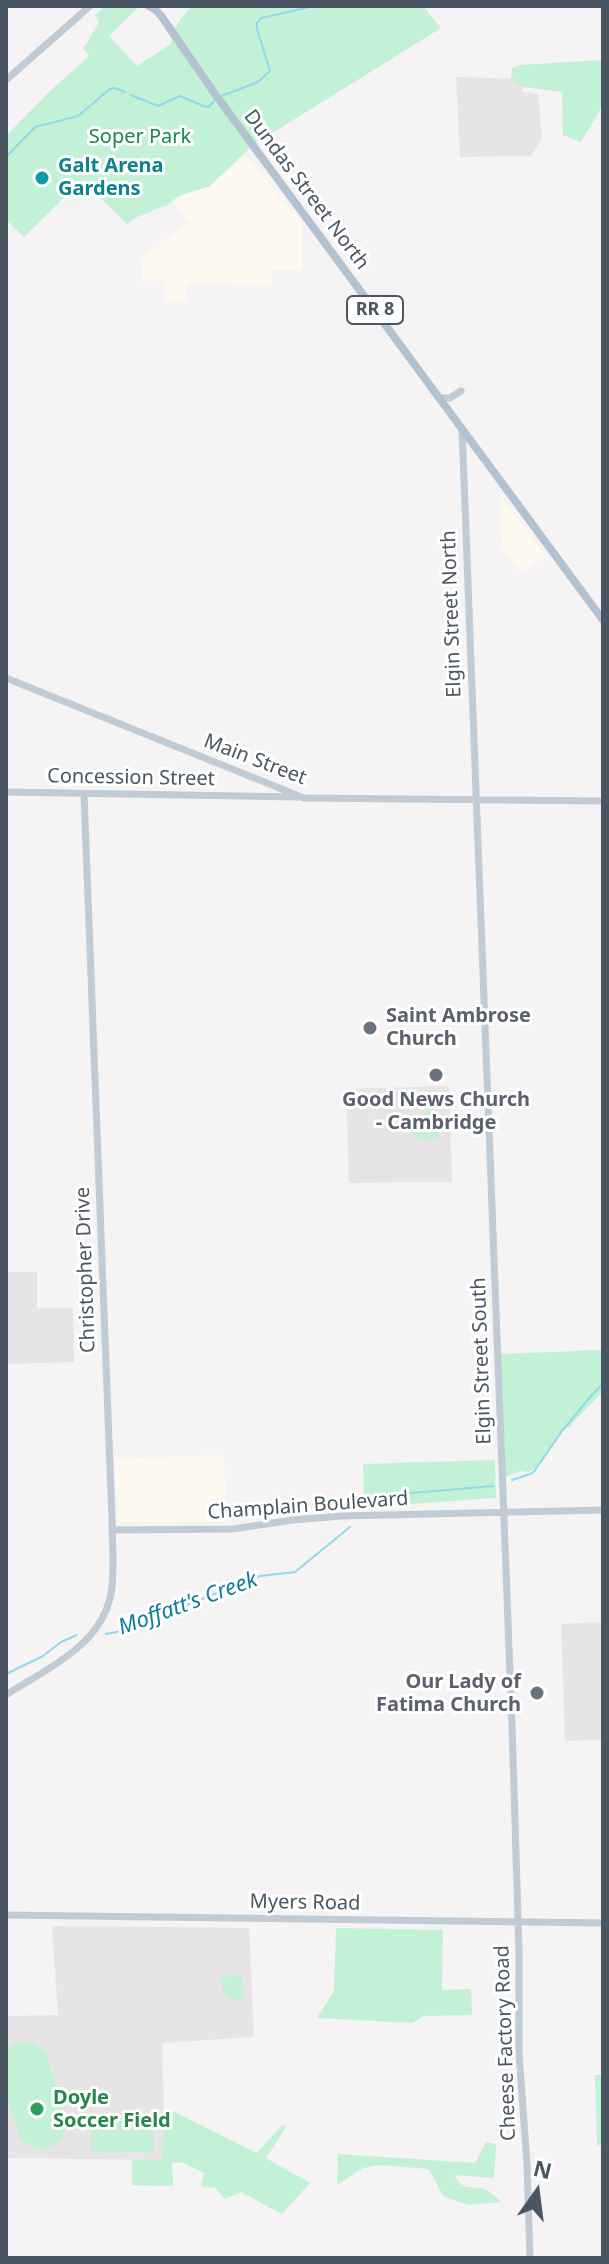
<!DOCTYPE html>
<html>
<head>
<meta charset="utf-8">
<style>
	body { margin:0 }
	#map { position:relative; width:609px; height:2264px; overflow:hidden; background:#f5f3f3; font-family:"Noto Sans",sans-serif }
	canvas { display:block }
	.frame { position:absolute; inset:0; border:8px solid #4a5661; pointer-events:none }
	.north { position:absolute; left:497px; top:2152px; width:80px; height:80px; -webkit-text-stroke:6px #fff; paint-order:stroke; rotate:14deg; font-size:22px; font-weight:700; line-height:32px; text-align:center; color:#4a5661 }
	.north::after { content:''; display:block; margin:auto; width:28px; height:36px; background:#4a5661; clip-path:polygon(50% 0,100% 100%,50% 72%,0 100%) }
</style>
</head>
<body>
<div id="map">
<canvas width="609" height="2264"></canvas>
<div class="frame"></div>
<div class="north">N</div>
</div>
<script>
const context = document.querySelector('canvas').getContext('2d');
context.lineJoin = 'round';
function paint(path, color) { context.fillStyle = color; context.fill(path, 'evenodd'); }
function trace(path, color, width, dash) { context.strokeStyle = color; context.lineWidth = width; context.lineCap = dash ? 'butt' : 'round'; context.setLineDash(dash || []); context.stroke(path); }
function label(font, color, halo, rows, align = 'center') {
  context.font = font + ' "Noto Sans",sans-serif'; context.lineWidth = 6; context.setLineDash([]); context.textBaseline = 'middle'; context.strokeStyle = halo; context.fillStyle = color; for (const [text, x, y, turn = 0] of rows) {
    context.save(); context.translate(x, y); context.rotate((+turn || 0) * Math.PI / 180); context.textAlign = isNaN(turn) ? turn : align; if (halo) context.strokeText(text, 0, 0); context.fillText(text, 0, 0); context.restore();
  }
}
paint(new Path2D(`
	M244 154 302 223V270H272V286L187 282V303L164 302 165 281H142L141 260 166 239 189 224 173 201 179 196 210 186Z
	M500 494 546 556 521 572 501 546Z
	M224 1455 227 1522H118L115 1459Z`), '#fdf9ef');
paint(new Path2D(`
	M456 77 521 79 523 92 538 94 542 139 531 156 460 157Z
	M449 1086 452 1182 349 1183 346 1089Z
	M6 1272H37V1308H73L74 1362 6 1364Z
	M603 1622V1740L565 1741 561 1624Z
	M52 1926 249 1928 254 2037 162 2043 164 2112 162 2160 6 2158V2016L58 2015Z`), '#e6e4e5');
paint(new Path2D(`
	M106 6H140L109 36 137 66 171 44C171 28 182 19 191 6H423L441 28 253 145 210 186 179 196 167 205 137 217 127 224 82 180 24 237 6 220V136L50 91 89 56 84 48 99 22 95 15Z
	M603 60V105L581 142 563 135 562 92 523 87 511 77 512 68 520 65Z
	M432 1110 438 1114 439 1138 426 1141 414 1136 407 1120Z
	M603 1350V1391L570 1426C551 1435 552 1461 528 1472L521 1471 502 1478 498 1354Z
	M495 1460 496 1498 364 1507 363 1464Z
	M336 1928 443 1930 442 1990 471 1989 472 2015 423 2016 413 2023 317 2018 334 1991Z
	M242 1975 244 1998 238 2001C225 1998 221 1990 221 1977Z
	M23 2042 34 2043 46 2052 67 2124 62 2139 52 2147 41 2149 34 2147 26 2144 19 2136 6 2094V2050L14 2044Z
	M595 2075H603V2146L597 2145Z
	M173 2111 257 2153 282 2125 286 2127 266 2158 310 2183 282 2214 241 2192 225 2199 216 2188 201 2186 204 2173 184 2163 172 2162 173 2186 132 2185V2160L162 2159 164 2112Z
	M91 2118H153V2152H91Z
	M486 2142 496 2144 494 2178 454 2175C464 2192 469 2185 485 2189 490 2191 497 2199 502 2202L468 2205 443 2196 429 2169 380 2165 363 2168 337 2185 338 2154 475 2163Z`), '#c3f1d5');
trace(new Path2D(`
	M131 95 158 106 180 96 206 107 210 106 214 101
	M219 97 258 82 270 71 257 29V23L261 18 315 6
	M6 157 35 127 78 116 110 89 115 88 125 92
	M512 1480 533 1473 562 1431 591 1396 603 1384
	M373 1505 389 1495 493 1486
	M106 1634 121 1631 260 1576 295 1572 350 1527
	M6 1674 43 1656 61 1642 77 1635`), '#90daee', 2);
trace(new Path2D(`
	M6 80 90 6
	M440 398H450L461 391
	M462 428 512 1726 519 1951V2053L527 2164 530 2258
	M6 678 304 798 603 801
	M6 792 298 797
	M112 1530 233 1529 292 1520 342 1516 603 1510
	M6 1695C46 1669 101 1646 111 1594 115 1570 112 1544 112 1519L84 794
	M6 1915 603 1923`), '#c1cbd6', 7);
trace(new Path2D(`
	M149 6 156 10 162 17 215 94 603 620`), '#b3c2d1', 8);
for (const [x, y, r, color] of [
	[42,178,8,"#0f9aa8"],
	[370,1028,8,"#6b7280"],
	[436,1075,8,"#6b7280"],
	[537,1693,8,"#6b7280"],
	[37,2109,8,"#2e9e5b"]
]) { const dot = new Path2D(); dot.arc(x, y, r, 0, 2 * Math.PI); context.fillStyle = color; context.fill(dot); trace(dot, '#fff', 3); }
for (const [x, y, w] of [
	[375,310,56]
]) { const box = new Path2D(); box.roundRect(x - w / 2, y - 14, w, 28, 6); context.fillStyle = '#fff'; context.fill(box); trace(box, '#4a5661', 2); }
label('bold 18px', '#4a5661', null, [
	["RR 8",375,310]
]);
label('20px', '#17864f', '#fff', [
	["Soper Park",140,137]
]);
label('bold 20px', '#0d838f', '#fff', [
	["Galt Arena",58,166],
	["Gardens",58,189]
], 'left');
label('20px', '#4a5661', '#fff', [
	["Dundas Street North",306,190,53],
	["Elgin Street North",452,614,-92],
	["Main Street",255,760,21],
	["Concession Street",131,778,1],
	["Christopher Drive",86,1270,-92],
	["Elgin Street South",482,1361,-92],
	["Champlain Boulevard",308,1506,-4],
	["Myers Road",305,1903,1],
	["Cheese Factory Road",506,2043,-92]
]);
label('bold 20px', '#5b616d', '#fff', [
	["Saint Ambrose",386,1016],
	["Church",386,1039],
	["Good News Church",436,1100,"center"],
	["- Cambridge",436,1123,"center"],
	["Our Lady of",521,1682,"right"],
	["Fatima Church",521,1705,"right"]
], 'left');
label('bold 20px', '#27864d', '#fff', [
	["Doyle",53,2098],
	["Soccer Field",53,2121]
], 'left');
label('italic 22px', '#0c7c9b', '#fff', [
	["Moffatt's Creek",188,1604,-20]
]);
</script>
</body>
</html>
